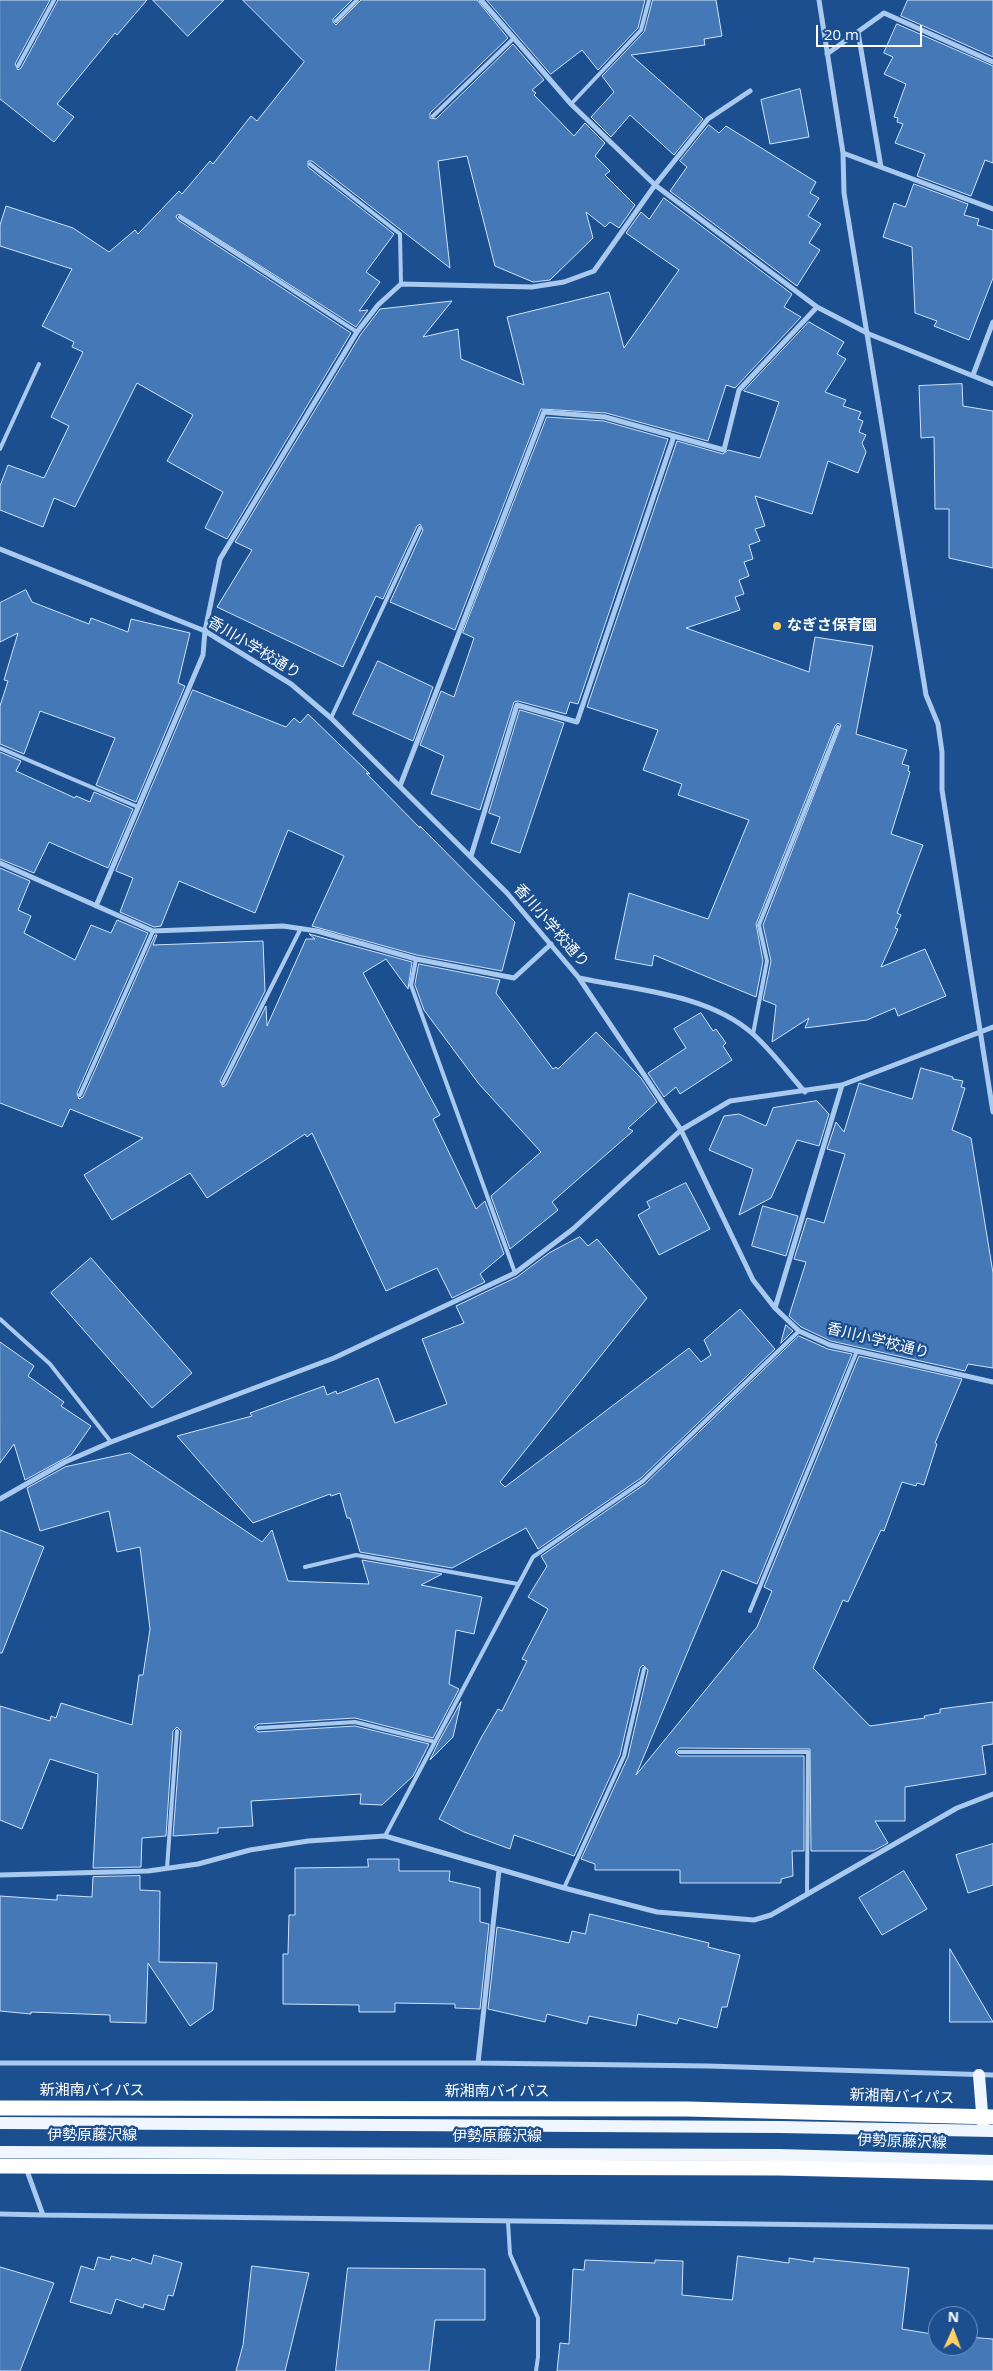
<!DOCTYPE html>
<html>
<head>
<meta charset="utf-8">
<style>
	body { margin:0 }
	#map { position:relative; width:993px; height:2371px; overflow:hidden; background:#1b4f8f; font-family:"Open Sans",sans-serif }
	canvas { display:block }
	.north { position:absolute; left:928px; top:2306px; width:50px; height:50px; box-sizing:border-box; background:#1b4f8f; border:1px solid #7695bc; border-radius:50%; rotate:2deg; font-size:14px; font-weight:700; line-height:20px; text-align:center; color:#fff }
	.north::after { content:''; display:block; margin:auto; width:18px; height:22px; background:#ffd166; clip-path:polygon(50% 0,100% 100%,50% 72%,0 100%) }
	.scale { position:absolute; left:816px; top:25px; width:106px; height:22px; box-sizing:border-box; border:2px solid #fff; border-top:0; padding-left:6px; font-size:15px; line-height:18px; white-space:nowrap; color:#fff; -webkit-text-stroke:4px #1b4f8f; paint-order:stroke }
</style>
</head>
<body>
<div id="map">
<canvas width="993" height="2371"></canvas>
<div class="north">N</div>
<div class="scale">20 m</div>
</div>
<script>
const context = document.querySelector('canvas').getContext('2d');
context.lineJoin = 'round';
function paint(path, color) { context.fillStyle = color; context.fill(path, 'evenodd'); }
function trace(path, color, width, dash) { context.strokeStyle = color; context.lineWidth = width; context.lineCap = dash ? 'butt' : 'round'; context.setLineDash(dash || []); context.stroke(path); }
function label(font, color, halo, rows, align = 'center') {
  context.font = font + ' "Open Sans","Noto Sans JP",sans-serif'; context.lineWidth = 4.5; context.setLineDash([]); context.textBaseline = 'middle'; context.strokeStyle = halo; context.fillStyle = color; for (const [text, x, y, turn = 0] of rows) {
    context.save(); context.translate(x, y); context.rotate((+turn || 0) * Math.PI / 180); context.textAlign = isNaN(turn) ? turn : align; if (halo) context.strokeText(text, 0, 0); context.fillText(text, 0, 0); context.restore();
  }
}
const building = new Path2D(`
	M0 0H50L15 64 18 70 21 68 58 0H147L117 35 115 33 57 104 74 117 54 142 0 99Z
	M153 0H224L188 36Z
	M243 0H352L333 19V22L336 25 361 0H477L508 38 430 113V118L436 119 513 44 544 80 532 90 536 93 534 95 574 136 585 123 605 143 595 156 610 171 605 175 635 205 619 228 610 222 605 227 586 212 593 238 550 280 533 282 495 266 467 156 438 161 450 268 312 161H308V167L394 234 366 272 380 282 359 311 368 310 356 327 179 214 176 216 178 220 351 333 227 539 205 528 223 492 167 461 193 415 137 383 75 507 54 498 43 527 0 510V486L8 465 44 478 69 426 51 417 83 352 72 347 74 342 42 326 72 269 0 246V225L6 206 73 228 109 252 135 230 138 234 179 191 182 194 210 161 213 164 251 116 257 121 304 62Z
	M487 0H645L638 28 598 70 582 50 551 74Z
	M653 0H716L722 36 704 39 705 45 631 55 703 119 674 155 630 115 611 137 591 117 614 92 602 76 644 32Z
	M908 0H993V57L901 16Z
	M897 24 993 66V163L985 160 971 196 917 176 925 154 895 143 903 124 897 122 898 118 894 117 906 84 884 74 893 57 884 53Z
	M800 89 809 137 770 144 761 100Z
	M709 125 719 133 726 126 816 182 810 193 819 198 808 216 821 224 809 243 820 250 797 286 670 191 687 167 680 161Z
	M914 184 968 204 964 215 979 219 977 225 993 230V278L969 340 934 326 937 321 915 313 912 247 883 237 894 203 905 207Z
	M664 198 792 294 784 307 801 317 735 388 726 385 708 441 606 413 541 409 455 630 390 602 423 530 420 524 417 526 383 599 376 596 343 667 217 607 252 550 235 542 361 334 380 309 452 301 423 337 458 329 461 359 524 385 507 317 609 292 624 348 679 270 626 233 641 212 649 219Z
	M809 322 844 342 837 354 846 359 825 392 846 400 843 406 861 412 858 419 863 421 859 432 866 435 862 443 866 452 858 473 828 461 812 514 755 496 765 526 755 529 760 541 749 545 753 559 744 562 749 576 739 580 744 594 735 597 740 610 686 628 809 672 815 637 873 646 856 734 907 750 902 764 909 766 908 771 910 772 891 834 923 845 897 913 901 915 895 928 898 929 881 967 925 949 946 996 898 1016 895 1008 867 1020 805 1028 809 1018 772 1042 776 1005 763 1000 771 961 763 925 841 725 838 723 835 726 756 924 763 961 756 997 654 955 652 966 615 959 629 893 708 919 749 820 678 795 682 784 643 770 658 730 587 707 677 441 723 454 728 450 760 458 779 402 744 391Z
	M962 384 963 406 993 411V568L949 558V509H935L934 437 921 438 919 386Z
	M547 417 604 421 668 439 578 704 570 702 566 714 518 701 514 702 480 810 431 794 444 756 420 745 441 691 454 697 474 638 463 633Z
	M26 590 32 602 89 624 91 618 128 632 131 619 190 633 178 683 185 686 136 802 96 785 115 738 40 711 24 754 0 744V706L8 681 4 680 18 633 0 642V603Z
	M378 661 433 687 413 741 353 714Z
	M193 690 286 727 294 718 300 723 308 714 370 774 366 773 420 828V826L515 922 502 971 417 955 312 926 344 856 288 830 255 913 179 881 161 926 154 927 120 912 133 878 116 871Z
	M520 710 564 723 520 853 491 843 500 817 489 813Z
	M0 752 21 761 16 771 75 798 76 796 90 802 94 792 133 809 108 868 49 842 34 873 0 859Z
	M0 868 30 881 18 910 31 916 24 933 75 960 91 925 111 933 117 920 148 933 77 1093 79 1099 83 1097 155 935H157L153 945 263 941 265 991 220 1081 223 1087 226 1085 266 1006 267 1026 306 939H315L309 934 412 962 408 989 386 959 363 973 440 1115 433 1119 476 1209 485 1201 504 1254 480 1274 485 1282 452 1298 437 1268 386 1291 312 1133 307 1137 305 1134 207 1198 190 1173 112 1220 84 1175 143 1138 70 1109 62 1127 0 1103Z
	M419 964 500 980 496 993 553 1069 556 1067 558 1069 596 1032 641 1078 657 1102 628 1128 633 1131 552 1202 558 1210 510 1249 491 1196 541 1152 479 1084 424 1010 415 985Z
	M701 1013 713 1031 716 1029 726 1043 723 1046 732 1060 680 1094 676 1087 664 1097 648 1073 686 1048 674 1029Z
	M921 1068 953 1077V1079L963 1081 961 1087 965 1088 952 1130 971 1138 993 1273V1368L968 1364 965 1371 831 1341 801 1327 789 1316 806 1262 794 1259 807 1218 824 1223 845 1154 827 1149 836 1122 844 1132 859 1083 912 1099Z
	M817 1101 829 1114 819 1146 797 1140 771 1198 739 1215 753 1169 709 1150 724 1116 739 1114 766 1126 773 1108Z
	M686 1183 710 1229 659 1255 638 1215 650 1208 647 1202Z
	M763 1206 798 1216 786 1256 752 1246Z
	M580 1237 588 1246 597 1239 647 1298 500 1482 505 1487 689 1348 701 1362 711 1355 704 1340 740 1309 775 1349 641 1478 538 1549 526 1528 452 1568 360 1552 350 1518H347L340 1493 331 1496 330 1494 253 1523 177 1436 252 1416 250 1413 324 1386 327 1395 336 1391 337 1394 378 1378 395 1423 447 1404 422 1339 464 1323 456 1306 517 1277 549 1253Z
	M91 1258 192 1373 152 1408 51 1293Z
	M786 1325 793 1331 781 1343Z
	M799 1336 828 1349 852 1354 757 1584 722 1570 636 1775 757 1627 772 1591 764 1587 859 1356 962 1379 935 1443 937 1444 924 1485 917 1483 916 1486 902 1482 884 1531 881 1530 848 1602 843 1600 813 1668 870 1726 925 1718 924 1716 940 1713V1709L993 1702V1744L982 1746 986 1774 905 1787V1821H875L888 1843 873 1851H811L810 1749 679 1748 675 1752 679 1756H804V1851H792L793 1876 781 1879V1883H680V1870H595V1864L581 1859 628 1757 648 1670 643 1665 640 1668 620 1755 574 1856 514 1835 510 1849 464 1832 439 1819 481 1738 498 1709 502 1711 527 1661 522 1659 548 1609 528 1597 547 1566 541 1556 645 1484Z
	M0 1342 34 1366 28 1376 64 1402 61 1406 91 1426 71 1455 25 1480 14 1444 0 1463Z
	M130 1453 262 1542 272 1530 288 1581 369 1584 362 1560 442 1574 421 1585 482 1597 474 1634 456 1630 449 1684 459 1689 433 1738 355 1718 258 1724 254 1727 258 1732 355 1726 429 1744 413 1776 382 1805 360 1804 361 1794 251 1801 253 1826 218 1828V1833L173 1836 181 1731 177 1727 173 1731 166 1836 142 1838 141 1867 93 1868 98 1774 50 1759 22 1829 0 1820V1706L50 1721 51 1716 56 1718 61 1703 132 1725 139 1675H143L150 1629 140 1547 117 1552 109 1511 40 1531 27 1488 65 1467Z
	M0 1530 44 1547 2 1653H0Z
	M461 1702 453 1737 430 1760 438 1743Z
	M993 1844V1885L968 1893 956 1855Z
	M368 1859H399V1871H450L449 1881 480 1888V1922L489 1924 480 2009 455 2008V2004L395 2003V2012H359V2005L283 2004V1954H288L289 1915H295V1868L368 1867Z
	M904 1871 927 1909 882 1935 859 1898Z
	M140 1876V1890L160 1891 159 1962 217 1963 213 2010 190 2026 148 1963 146 2023 110 2022V2015L31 2012V2014L0 2011V1896L57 1900V1895L92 1897 93 1877Z
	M590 1914 709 1943 708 1947 740 1955 727 2007H722L717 2028 679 2018 677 2024 638 2014 636 2026 589 2016 587 2024 547 2014 545 2022 488 2009 497 1927 569 1943 572 1931 585 1934Z
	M950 1949 993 2022H950Z
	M154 2255 182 2263 173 2296 168 2295 164 2310 144 2304 143 2308 116 2299 111 2314 70 2302 81 2266 94 2270 98 2257 110 2260 111 2256 131 2261 132 2258 151 2264Z
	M738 2256 789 2263V2258L814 2262V2258L909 2268 902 2329 938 2335V2346H968V2337L993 2339V2371H557L560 2343 569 2344 573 2269 584 2270 585 2260 655 2263V2260L683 2261 682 2295 732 2300Z
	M252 2266 309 2273 285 2371H236L243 2345Z
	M0 2267 54 2283 20 2371H0Z
	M348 2268 485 2269V2320H435L429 2371H336Z`);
paint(building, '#4478b7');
trace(building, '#cfe3fa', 1);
trace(new Path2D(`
	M336 21 357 0
	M18 66 54 0
	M571 104 641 30 649 0
	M433 116 514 38
	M310 164 400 234 401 284
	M180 217 357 332
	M0 449 39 364
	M331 718 420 528
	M0 748 138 807
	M416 959 411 985 515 1273
	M753 1034 767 961 759 925 838 727
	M223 1083 301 928
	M80 1095 153 931
	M0 1319 50 1364 111 1442
	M305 1567 356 1555 518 1584
	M750 1611 857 1351
	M258 1728 355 1722 435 1742
	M679 1752H808L807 1894
	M385 1836 533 1557 643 1481 799 1331
	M167 1868 177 1731
	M564 1888 624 1756 644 1669
	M508 2222 510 2254 538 2318V2357L536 2371`), '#a9c9ee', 4);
trace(new Path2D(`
	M481 0 571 104 655 185 817 307 869 334 993 384
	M819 0 843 153 844 193 926 695 938 724 942 752V790L993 1112
	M858 32 881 167
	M827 54 884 13 993 62
	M843 153 993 209
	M973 375 993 322
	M0 549 205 631 291 684 331 718 507 893 579 978 681 1130 753 1280 775 1308 799 1331 830 1345 993 1382
	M400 786 544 412 605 417 724 450 739 390 817 307
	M471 856 517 705 577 722 674 436
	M0 863 153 931 283 926 317 931 416 959 514 978 551 944
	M96 906 203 655 205 631 220 559 357 332 378 305 401 284 532 287 564 282 594 271 655 185 708 119 750 91
	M579 978C636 990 708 994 753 1034 772 1051 788 1073 805 1092
	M775 1308 842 1085
	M0 1499 65 1462 111 1442 334 1358 515 1273 573 1229 681 1130 730 1101 842 1085 993 1027
	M0 1875 148 1871 198 1864 250 1850 308 1841 385 1836 564 1888 657 1912 754 1920 771 1915 957 1808 993 1794
	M0 2063H478L708 2066 993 2075
	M478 2063 499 1870
	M26 2168 43 2215 993 2227
	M0 2214 43 2215`), '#a9c9ee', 5);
trace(new Path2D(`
	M979 2075 983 2125
	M0 2123 780 2127 993 2131
	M0 2152 779 2155 993 2161`), '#f0f6ff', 12);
trace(new Path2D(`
	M0 2108 687 2109 993 2117
	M0 2166 779 2168 993 2173`), '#fff', 15);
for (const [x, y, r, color] of [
	[777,626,5,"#ffd166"]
]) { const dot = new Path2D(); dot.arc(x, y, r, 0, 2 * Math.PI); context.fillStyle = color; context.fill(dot); trace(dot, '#1b4f8f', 2); }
label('bold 15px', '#fff', '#1b4f8f', [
	["なぎさ保育園",787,626]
], 'left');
label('15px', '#fff', '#1b4f8f', [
	["香川小学校通り",254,648,31],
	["香川小学校通り",551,926,49],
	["香川小学校通り",878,1341,14],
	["新湘南バイパス",92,2091],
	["新湘南バイパス",497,2092],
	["新湘南バイパス",902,2097,2],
	["伊勢原藤沢線",92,2136],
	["伊勢原藤沢線",497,2137],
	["伊勢原藤沢線",902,2142,2]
]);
</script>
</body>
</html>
